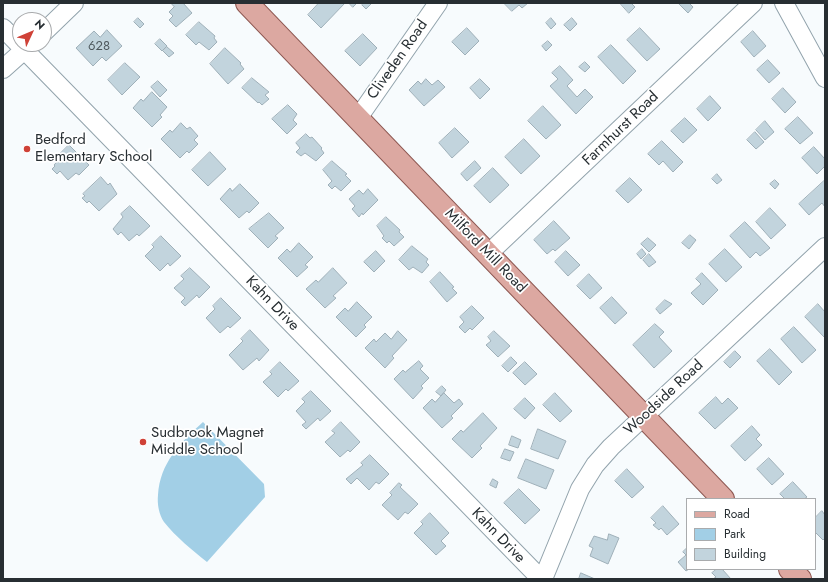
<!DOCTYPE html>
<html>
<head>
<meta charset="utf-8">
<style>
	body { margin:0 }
	#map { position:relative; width:828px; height:582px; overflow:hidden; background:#f7fbfd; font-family:Jost,sans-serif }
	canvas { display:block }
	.frame { position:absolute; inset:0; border:4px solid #272e32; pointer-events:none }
	.legend { position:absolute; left:686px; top:498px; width:130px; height:72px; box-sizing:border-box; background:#fff; border:1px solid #a9abad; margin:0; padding:5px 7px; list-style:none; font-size:12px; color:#272e32 }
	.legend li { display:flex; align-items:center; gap:8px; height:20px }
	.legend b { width:20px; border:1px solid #a9abad }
	.north { position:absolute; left:12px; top:12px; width:40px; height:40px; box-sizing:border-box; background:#fff; border:1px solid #a9abad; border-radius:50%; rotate:46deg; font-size:11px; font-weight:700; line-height:16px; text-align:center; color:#272e32 }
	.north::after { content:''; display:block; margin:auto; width:14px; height:18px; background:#cf4137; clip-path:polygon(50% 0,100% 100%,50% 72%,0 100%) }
</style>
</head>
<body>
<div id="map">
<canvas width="828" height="582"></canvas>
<div class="frame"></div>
<ul class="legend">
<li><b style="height:5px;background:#dca8a1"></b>Road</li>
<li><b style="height:11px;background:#a2cfe6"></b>Park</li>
<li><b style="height:11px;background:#c2d4dd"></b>Building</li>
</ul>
<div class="north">N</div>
</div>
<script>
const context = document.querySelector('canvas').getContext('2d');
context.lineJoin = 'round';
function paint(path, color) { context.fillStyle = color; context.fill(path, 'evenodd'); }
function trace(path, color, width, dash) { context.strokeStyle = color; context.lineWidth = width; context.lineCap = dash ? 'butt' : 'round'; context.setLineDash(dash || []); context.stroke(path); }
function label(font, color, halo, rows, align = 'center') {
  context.font = font + ' Jost,sans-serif'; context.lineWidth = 3.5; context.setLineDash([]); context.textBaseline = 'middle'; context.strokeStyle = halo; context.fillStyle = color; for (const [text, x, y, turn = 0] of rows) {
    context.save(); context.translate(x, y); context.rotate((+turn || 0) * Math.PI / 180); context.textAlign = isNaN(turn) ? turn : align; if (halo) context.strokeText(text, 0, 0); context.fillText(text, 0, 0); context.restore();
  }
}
paint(new Path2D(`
	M203 422 264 484 265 497 207 562C192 550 176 537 164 522 159 515 157 504 158 495 160 463 180 443 203 422Z`), '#a2cfe6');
const building = new Path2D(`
	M171 3H183L192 13 176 27 169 20 173 16 169 12 174 7Z
	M319 3H345L321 28 308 15Z
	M349 3H357L353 7Z
	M364 3H371V4L366 9 362 5Z
	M504 3H528L522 8 519 5 512 11Z
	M620 3H631L635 7 629 13Z
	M689 3 693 7 688 13 679 4Z
	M138 18 144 24 140 28 134 22Z
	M551 18 556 24 551 29 546 23Z
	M572 18 577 24 570 31 564 25Z
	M199 22 215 36 214 38 217 42 209 50 199 42 196 45 186 35Z
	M467 28 479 41 465 55 452 42Z
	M640 28 660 49 647 61 627 40Z
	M107 30 122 46 106 61 102 57 93 66 76 48 94 31 100 37Z
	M753 31 766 46 754 57 741 42Z
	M363 34 377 48 360 66 345 51Z
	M160 39 167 46 162 51 155 44Z
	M548 41 552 45 546 51 542 46Z
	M611 45 636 71 623 84 598 57Z
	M167 47 174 53 169 57 163 51Z
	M225 48 241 63 240 64 244 69 228 84 210 64Z
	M768 60 780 73 769 83 757 70Z
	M585 62 590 67 585 72 579 67Z
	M125 63 140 77 122 95 108 80Z
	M560 66 573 80 567 86 577 97 585 89 593 97 576 114 550 86 558 79 552 73Z
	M252 78 269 92 265 95 269 99 262 105 259 102 258 103 242 88Z
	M426 79 432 85 438 80 445 87 424 106 409 90 418 81 421 84Z
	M480 79 490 89 480 99 470 88Z
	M158 81 167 90 160 97 151 87Z
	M783 88 796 102 785 113 772 99Z
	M152 92 167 107 160 115 162 117 152 127 133 108 141 99 143 101Z
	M710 96 721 108 708 121 697 109Z
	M288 105 297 114 293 120 297 124 287 134 272 119Z
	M543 106 561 125 546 139 528 121Z
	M798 117 813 133 800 144 785 129Z
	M685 118 697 130 683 143 671 131Z
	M765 121 774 132 765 140 756 130Z
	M181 123 187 129 190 127 198 136 194 140 198 144 189 153 187 151 180 158 161 139 170 130 172 132Z
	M455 128 469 142 452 158 439 143Z
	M755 132 764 142 756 149 747 140Z
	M306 134 310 138 312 137 322 148 321 149 324 153 316 161 305 153 301 156 296 152 300 148 296 143Z
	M524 139 540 156 521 174 505 157Z
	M662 141 683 162 673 172 663 161 659 165 648 154Z
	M69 145 89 165 79 175 76 173 68 180 60 171 57 174 52 169 55 166 54 165 63 155 61 153Z
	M814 147 825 159V166L817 174 802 158Z
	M210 152 226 169 208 186 192 170Z
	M332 161 347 174 345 175 351 181 341 191 335 186 332 189 328 185 332 181 323 170Z
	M475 161 481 168 467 181 461 174Z
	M493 168 509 185 490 203 474 186Z
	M717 174 722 180 717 184 712 179Z
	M101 177 108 185 110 183 117 194 99 211 89 201 87 203 82 198 85 196 83 194Z
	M630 178 642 190 628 203 616 191Z
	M775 180 779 184 775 189 770 184Z
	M825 180V207L822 203 809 215 799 204Z
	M240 184 259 203 249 213 247 211 239 218 220 199 230 188 232 191Z
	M368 189 378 200 363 215 362 213 359 217 352 209 355 206 349 199 359 190 363 194Z
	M130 206 150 226 139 236 137 234 129 241 121 232 118 235 113 229 123 217 121 214Z
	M770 208 786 225 771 239 756 222Z
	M269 213 284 228 275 236 278 238 268 248 249 229Z
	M386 217 400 230 399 232 404 237 394 246 389 241 387 243 382 238 384 236 377 226Z
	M554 221 570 238 555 251 553 249 547 254 534 240Z
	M745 222 770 248 760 256 756 252 750 258 730 236Z
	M690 235 696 240 689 249 682 243Z
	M161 236 181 256 170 266 168 263 160 271 145 256 154 247 152 245Z
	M648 238 656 245 649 252 641 244Z
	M299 243 313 257 305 265 308 267 297 277 278 258 287 249 290 252Z
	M412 246 428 259 426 262 429 265 422 273 413 267 409 270 399 260Z
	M642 249 646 254 641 259 637 254Z
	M725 249 742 267 726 282 709 264Z
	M376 251 385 261 374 272 364 262Z
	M566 251 580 265 568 276 555 262Z
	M649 254 656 262 649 267 643 260Z
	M190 268 210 287 199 298 197 295 185 306 181 302 185 298 174 288 184 279 181 276Z
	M333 268 347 283 333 296 336 298 325 308 306 289 316 280 318 282Z
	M440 272 454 287 452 288 457 293 447 302 430 282Z
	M702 273 718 290 703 305 691 293 701 284 696 279Z
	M589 274 602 288 590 299 577 286Z
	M612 297 627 313 615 324 600 308Z
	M221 298 241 318 230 328 228 326 220 333 206 318 215 309 213 306Z
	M665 300 672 304 660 314 656 309Z
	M357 302 372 317 364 325 366 327 356 337 336 317 345 308 348 311Z
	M818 304 825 312V338L805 317Z
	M472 306 484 318 472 330 470 328 465 333 459 327 464 322 460 317Z
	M655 324 664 332 659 337 672 351 654 368 633 345Z
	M794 327 816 350 802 363 781 339Z
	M250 330 269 350 259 361 257 358 243 370 229 355 243 341 241 339Z
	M398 331 407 340 392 356 394 358 385 368 365 348 374 339 376 342 385 333 391 339Z
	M494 331 510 346 498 357 486 345 491 341 488 337Z
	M770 349 792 372 779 385 757 361Z
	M735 351 741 357 730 368 724 362Z
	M511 357 517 363 508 372 502 366Z
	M419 361 423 366 420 369 429 378 421 386 423 388 413 399 394 379 403 370 405 372Z
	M280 362 299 381 288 391 286 389 278 397 263 382 272 374 270 372Z
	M525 362 537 374 525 385 513 373Z
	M442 386 446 390 441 396 436 392Z
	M311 391 331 411 320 421 318 418 306 429 302 425 306 422 296 411 305 402 302 399Z
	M444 393 454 403 459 399 463 404 451 416 453 418 442 428 423 408 432 399 435 402Z
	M555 393 572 411 560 422 543 405Z
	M716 397 722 404 728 398 738 408 715 429 699 413Z
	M525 398 535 408 525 419 514 409Z
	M483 413 497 428 480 446 482 448 472 458 452 439 461 430 463 432Z
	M341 422 360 442 350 452 348 450 340 457 325 442 335 433 332 431Z
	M752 426 760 435 756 439 762 445 745 461 731 446Z
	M538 429 566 441 558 459 531 449Z
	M512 436 521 440 518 448 509 445Z
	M505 449 514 452 510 461 501 458Z
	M370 455 389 474 379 484 376 482 369 490 357 478 351 484 346 479 363 465 361 463Z
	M769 458 784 474 772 485 757 469Z
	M526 459 554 470 546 489 518 478Z
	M627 469 644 487 632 498 615 481Z
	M493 479 498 482 496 488 490 485Z
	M793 482 807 497 804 499H785L780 494Z
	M399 483 402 485 400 487 418 504 408 514 405 512 398 520 382 505 392 495 390 493Z
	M519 489 540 510 525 524 504 503Z
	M663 506 679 524 667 535 661 528 659 530 653 525 656 523 651 518Z
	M822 511 825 515V538L823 540 815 532V518Z
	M430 513 449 533 441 541 446 546 436 555 414 533 423 524 421 522Z
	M609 534 619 538 608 564 590 556 593 548 589 546 594 536 607 540Z
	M687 548V569H689L686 571 678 562 686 555 683 552Z
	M717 569H722L731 579H713L716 577 712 573Z
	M581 573 595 579H579Z`);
paint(building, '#c2d4dd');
trace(building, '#9fb0b9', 1);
const minor = new Path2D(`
	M784 3 825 78
	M3 28 541 579
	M44 32 74 3
	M3 69 31 44
	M358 118 438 3
	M488 254 753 3
	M543 579 580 489 595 465 611 447 825 247`);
const major = new Path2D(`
	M247 3 723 499
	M790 569 800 579`);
trace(minor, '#92a3ac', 20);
trace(major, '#8e5852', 24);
trace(minor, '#fff', 18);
trace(major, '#dca8a1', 22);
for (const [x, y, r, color] of [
	[27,149,4,"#cf4137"],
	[143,442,4,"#cf4137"]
]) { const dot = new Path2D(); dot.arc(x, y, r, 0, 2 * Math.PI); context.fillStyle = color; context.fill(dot); trace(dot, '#fff', 1.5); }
label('13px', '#4e585d', null, [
	["628",99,47]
]);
label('15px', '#272e32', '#fff', [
	["Cliveden Road",398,60,-55],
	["Farmhurst Road",621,129,-44],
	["Milford Mill Road",485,251,46],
	["Kahn Drive",272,304,46],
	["Woodside Road",664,398,-43],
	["Kahn Drive",498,536,46]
]);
label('15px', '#272e32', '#fff', [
	["Bedford",35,140],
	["Elementary School",35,157],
	["Sudbrook Magnet",151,433],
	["Middle School",151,450]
], 'left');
</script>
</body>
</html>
